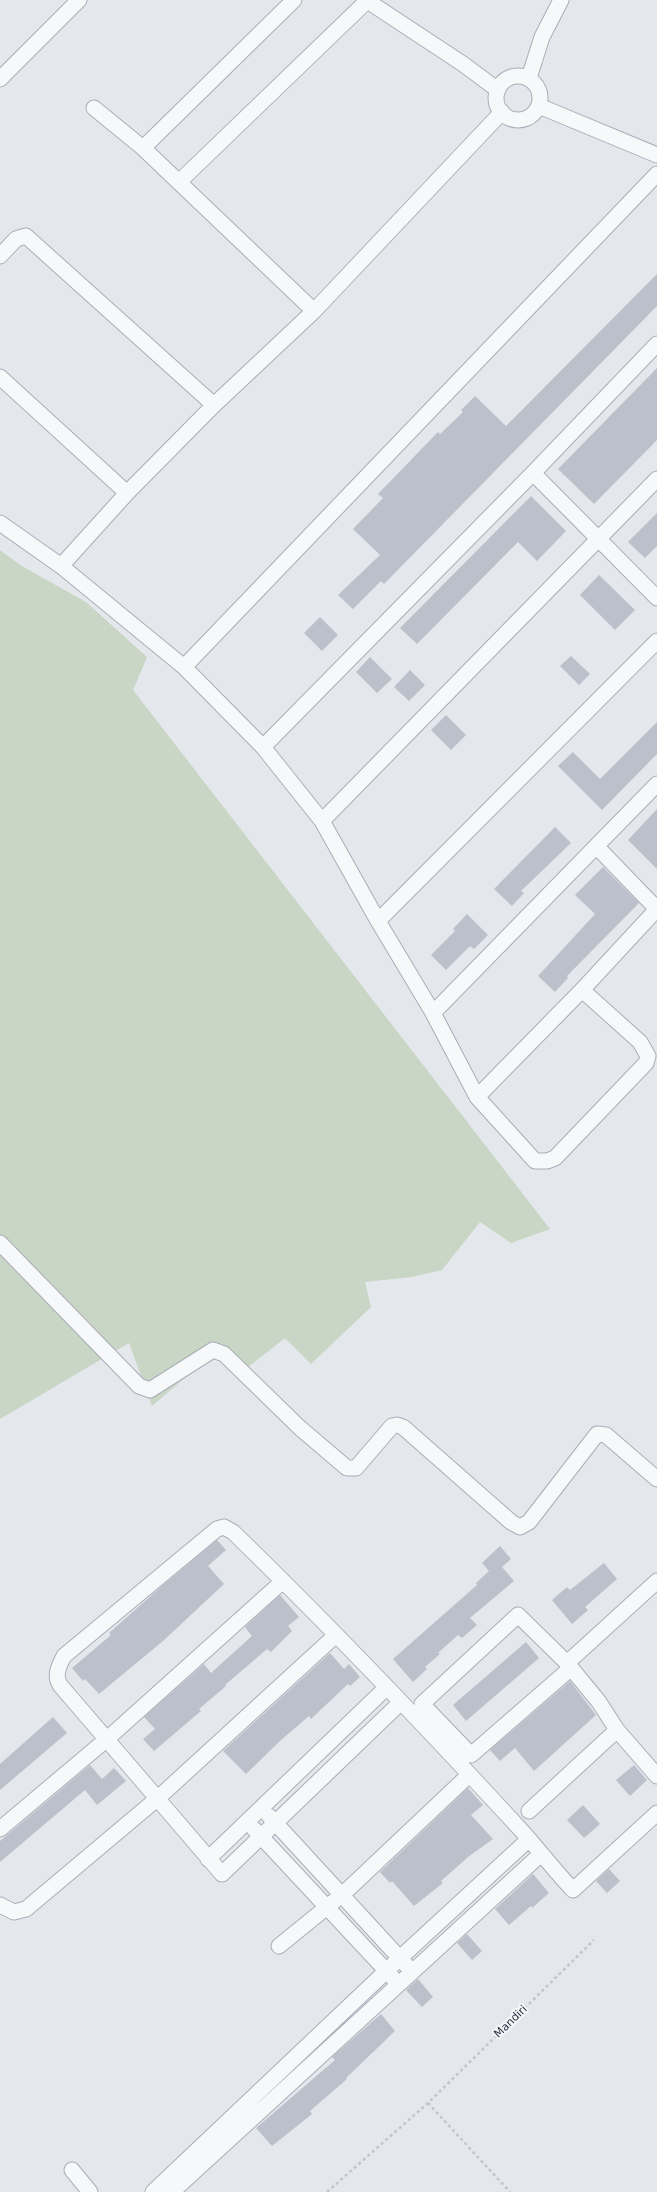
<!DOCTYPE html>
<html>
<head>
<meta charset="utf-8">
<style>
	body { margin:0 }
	canvas { display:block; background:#e4e7ec }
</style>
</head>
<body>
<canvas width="657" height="2192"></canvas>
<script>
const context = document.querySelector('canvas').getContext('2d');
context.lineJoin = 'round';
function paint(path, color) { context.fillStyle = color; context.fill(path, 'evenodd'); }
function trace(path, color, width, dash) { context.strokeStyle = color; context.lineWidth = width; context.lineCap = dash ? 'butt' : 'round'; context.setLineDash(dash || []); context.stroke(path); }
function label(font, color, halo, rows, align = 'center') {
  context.font = font + ' "DejaVu Sans",sans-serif'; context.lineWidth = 4; context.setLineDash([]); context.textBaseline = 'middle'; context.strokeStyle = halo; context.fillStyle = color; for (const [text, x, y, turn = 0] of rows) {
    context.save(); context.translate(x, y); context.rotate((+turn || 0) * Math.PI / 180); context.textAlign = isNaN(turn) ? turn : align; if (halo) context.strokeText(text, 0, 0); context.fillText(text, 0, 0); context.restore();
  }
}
paint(new Path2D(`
	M0 550 20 565 86 602 147 657 133 690 550 1229 511 1243 480 1222 442 1270 412 1277 365 1282 371 1307 311 1364 285 1338 242 1372 214 1353 152 1406 129 1343 0 1419Z`), '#c9d6c5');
paint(new Path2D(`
	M657 274V306L384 584 381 581 353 609 338 595 380 555 353 529 383 498 378 494 438 432 440 434 463 412 461 410 475 396 506 426Z
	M657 368V440L594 504 558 469Z
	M531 496 566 531 537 561 518 542 417 644 400 628Z
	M657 513V546L645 558 628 542Z
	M599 575 635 610 615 630 580 595Z
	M320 617 338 635 322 651 304 633Z
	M571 656 590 674 579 685 560 666Z
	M370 657 392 679 377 693 356 672Z
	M410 670 425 685 409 701 394 687Z
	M446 715 466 735 451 750 431 730Z
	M657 722V754L602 810 558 766 573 752 600 779Z
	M657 809V869L628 840Z
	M555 827 571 843 521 891 524 893 512 906 494 889Z
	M603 867 639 903 567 976 568 978 555 992 538 976 595 914 575 895Z
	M467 914 488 935 474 949 470 946 446 970 431 955 455 931 453 929Z
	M217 1540 226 1550 208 1566 224 1584 163 1641 99 1694 85 1679 83 1681 72 1668 111 1635 109 1633 162 1586Z
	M500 1546 511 1559 502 1567 514 1581 470 1618 477 1625 462 1638 458 1635 438 1653 440 1654 425 1667 427 1669 413 1682 393 1659 477 1585 476 1583 489 1571 482 1563Z
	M604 1563 617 1579 585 1607 588 1610 572 1624 552 1600 567 1587 570 1590Z
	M280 1595 299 1617 288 1626 292 1631 271 1652 267 1649 225 1685 226 1686 199 1709 201 1711 154 1751 143 1739 155 1729 144 1717 204 1664 211 1673 242 1645 252 1636 245 1627Z
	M526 1642 539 1658 466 1721 453 1705Z
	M330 1653 344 1669 349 1664 360 1677 350 1686 348 1684 311 1719 309 1716 280 1741 246 1774 223 1751Z
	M570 1681 596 1715 534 1771 515 1748 500 1761 490 1750Z
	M53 1717 67 1733 0 1790V1764Z
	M90 1765 102 1779 114 1768 126 1781 97 1805 85 1790 0 1862V1841Z
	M634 1765 647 1780 630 1796 616 1780Z
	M468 1788 483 1805 471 1815 493 1839 468 1857 441 1881 443 1883 414 1906 392 1881 390 1883 380 1872Z
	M583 1805 600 1824 584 1838 567 1820Z
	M609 1869 620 1881 607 1893 596 1881Z
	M533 1874 549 1893 532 1908 531 1906 509 1925 495 1909Z
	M467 1934 482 1951 472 1960 457 1943Z
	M418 1979 433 1997 422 2007 406 1990Z
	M381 2014 395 2031 346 2078 347 2079 310 2111 312 2114 272 2146 256 2128 335 2060 332 2057Z`), '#bbc0ca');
const street = new Path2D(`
	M294 0 143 148 314 311
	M366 0 463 64 498 90
	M496 98a22 22 0 1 1 44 0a22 22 0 1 1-44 0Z
	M529 78 542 37 561 0
	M0 79 79 0
	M539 106 657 155
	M94 108 143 148
	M180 181 367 1
	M0 256 16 239 26 236 214 405
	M0 377 127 493
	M533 473 657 598
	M0 523 61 566 184 667 263 747 322 821 378 921 433 1013 477 1097 535 1161H547L555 1158 646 1063 648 1056 640 1042 582 990
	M61 566 127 493 214 405 314 311 502 112
	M184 667 657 174
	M263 747 533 473 657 344
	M322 821 657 479
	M597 847 657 909
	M378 921 657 641
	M433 1013 657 784
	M477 1097 582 990 657 909
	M0 1243 139 1386 150 1390 213 1350 224 1354 300 1428 347 1468H356L392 1426 397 1425 403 1427 511 1522 520 1527 529 1522 597 1434 606 1435 657 1479
	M567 1663 657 1581
	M571 1668 471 1755 422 1704 518 1615 567 1663 599 1702 617 1730 657 1776
	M400 1703 222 1874 60 1685C54 1675 59 1666 64 1656L217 1529 224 1527 233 1532C332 1628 428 1729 521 1830 539 1850 555 1871 573 1890L657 1813
	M529 1811 617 1730
	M269 1816 407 1966
	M0 1829 107 1739 283 1581
	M254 1829 393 1978
	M208 1859 386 1688
	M0 1905 14 1912 26 1909 158 1798 336 1635
	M279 1946 343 1894 469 1775
	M72 2170 90 2192
	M153 2192 400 1958 528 1840
	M172 2192 541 1854`);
trace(street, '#a9aeb7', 17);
trace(new Path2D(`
	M428 2103 510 2192
	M327 2192 428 2103 594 1940`), '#c2c5cb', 2.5, [3, 3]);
trace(street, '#f7f8fa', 15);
label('11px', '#2b3445', '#f4f6f9', [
	["Mandiri",511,2022,-44]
]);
</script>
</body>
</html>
